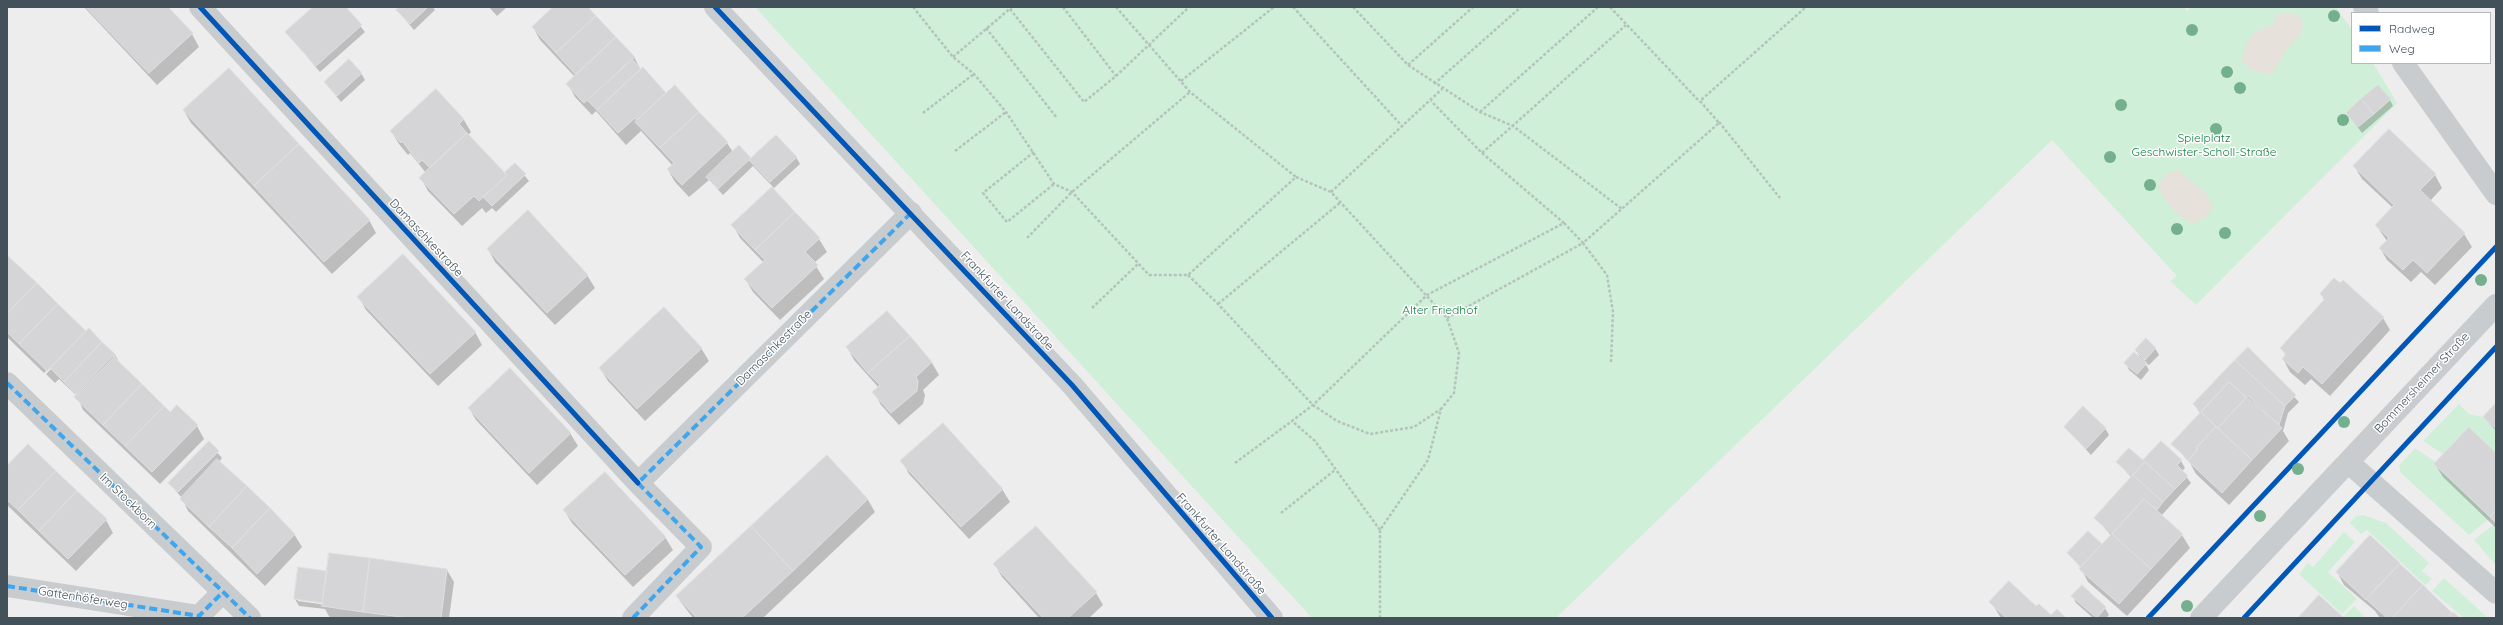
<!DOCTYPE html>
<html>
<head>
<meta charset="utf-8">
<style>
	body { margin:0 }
	#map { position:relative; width:2503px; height:625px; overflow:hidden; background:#eeeded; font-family:Quicksand,sans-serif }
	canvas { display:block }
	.frame { position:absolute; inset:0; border:8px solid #43515a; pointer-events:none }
	.legend { position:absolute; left:2351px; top:12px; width:140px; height:52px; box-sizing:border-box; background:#fff; border:1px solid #b4b9bd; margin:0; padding:5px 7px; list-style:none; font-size:12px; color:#43515a }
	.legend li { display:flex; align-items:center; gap:8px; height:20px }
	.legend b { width:20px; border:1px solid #b4b9bd }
</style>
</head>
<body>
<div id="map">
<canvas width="2503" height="625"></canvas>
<div class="frame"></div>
<ul class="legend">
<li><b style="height:5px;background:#0057b8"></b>Radweg</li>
<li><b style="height:5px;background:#3fa5ed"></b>Weg</li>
</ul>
</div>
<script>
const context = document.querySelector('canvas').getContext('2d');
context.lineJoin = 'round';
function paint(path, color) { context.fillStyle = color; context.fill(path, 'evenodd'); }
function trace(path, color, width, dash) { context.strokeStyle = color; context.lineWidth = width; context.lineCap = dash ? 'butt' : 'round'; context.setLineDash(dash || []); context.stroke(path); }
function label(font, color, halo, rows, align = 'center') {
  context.font = font + ' Quicksand,sans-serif'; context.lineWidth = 3; context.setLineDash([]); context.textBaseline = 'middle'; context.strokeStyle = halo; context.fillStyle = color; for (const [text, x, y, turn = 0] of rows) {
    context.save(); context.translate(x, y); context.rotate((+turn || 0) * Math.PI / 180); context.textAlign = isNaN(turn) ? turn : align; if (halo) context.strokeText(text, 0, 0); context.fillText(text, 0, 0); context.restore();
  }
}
paint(new Path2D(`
	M755 7H2184L2187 11 2191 7H2336L2352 30V63H2373L2397 103 2196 305 2170 281 2177 276 2052 140 1556 618H1312Z
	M2459 404 2469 414 2483 417 2496 429V453L2469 427 2443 454 2423 441Z
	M2415 448 2436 462 2434 464 2490 518 2469 535 2401 473 2399 466Z
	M2363 515 2386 523 2429 563 2422 571 2432 579 2425 585 2367 530 2361 534 2350 523 2356 516Z
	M2496 523V565L2474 540Z
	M2344 532 2355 542 2328 572 2357 599 2342 614 2299 574 2308 563 2313 567Z
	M2444 578 2488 618H2464L2432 591Z
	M2354 606 2366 618H2342Z`), '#cfefd8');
paint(new Path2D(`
	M2292 13 2298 15 2303 22 2300 36C2286 45 2281 61 2271 75L2251 70 2242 61C2246 39 2250 31 2272 25L2278 14Z
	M2178 170 2206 193 2213 206 2207 217 2192 224C2176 213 2164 204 2158 185L2167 174Z`), '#e6e2db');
paint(new Path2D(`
	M84 7H166L192 34 199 47 157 85Z
	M314 7H345L365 32 320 72 286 32Z
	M400 7H433L435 10 414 30 397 10Z
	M489 7H507L497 16Z
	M555 7H587L634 57 641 70 642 69 666 95 675 87 727 143 733 152 739 147 751 160 796 157 800 164 774 188 753 166 723 195 709 180 689 197 675 182 668 170 673 166 641 131 626 145 596 111 592 115 575 97 568 84 575 77 540 40 533 27Z
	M361 73 365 80 341 102 325 82Z
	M436 90 464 120 471 132 468 135 505 174 515 164 529 181 496 212 492 208 486 213 482 208 462 226 428 191 421 178 426 173 410 153 408 155 399 144 391 131Z
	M2390 100 2393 106 2362 133 2347 113Z
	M184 111 369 220 376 233 332 274 191 123Z
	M2389 130 2435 175 2442 188 2430 201 2464 234 2472 247 2435 285 2421 272 2411 282 2387 260 2380 248 2387 241 2376 225 2393 208 2362 179 2354 166Z
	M772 189 819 239 827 252 814 263 824 279 780 320 753 292 745 279 763 262 740 238 733 225Z
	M488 249 587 275 595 288 555 325 495 262Z
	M8 257 86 332 115 355 119 362 170 413 177 406 197 426 204 439 160 484 83 410 77 396 59 379 55 383 46 374 52 368 50 367 44 373 7 337Z
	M2321 294 2383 318 2390 330 2330 396 2311 379 2305 385 2290 372 2283 359 2286 356 2281 348 2324 300Z
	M359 297 475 332 482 345 438 386 366 310Z
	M887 312 932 363 939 375 923 390 925 395 923 404 899 425 881 405 874 392 879 388 854 360 847 347Z
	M701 348 709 361 645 421 608 381 600 368Z
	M2155 348 2159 355 2149 365 2145 363 2149 370 2141 380 2129 370 2126 363 2141 359 2136 350Z
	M2248 348 2299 402 2288 413 2283 431 2289 441 2229 505 2196 474 2190 463 2173 444 2201 414 2194 405Z
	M2496 404V431L2484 417Z
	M469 408 570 433 578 446 537 485 476 420Z
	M2065 427 2105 428 2109 435 2091 455Z
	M2161 442 2181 461 2185 468 2182 471 2191 483 2161 516 2182 535 2190 548 2127 616 2088 582 2081 568 2068 553 2088 532 2102 545 2111 535 2095 518 2132 478 2117 462 2143 461Z
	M209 443 222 458 219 462 294 534 302 547 265 586 188 511 182 498 169 483Z
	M2496 454V528L2443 477 2435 464Z
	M827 456 868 500 875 512 763 618H693L677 597Z
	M902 461 1002 489 1010 502 969 539 909 474Z
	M7 468 106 520 113 533 76 571 7 505Z
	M564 510 665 537 673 550 633 587 572 523Z
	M2370 536 2452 615 2459 618H2380L2375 611 2344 585 2337 572Z
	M995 565 1096 593 1103 605 1089 618H1039L1002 577Z
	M299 568 327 572 447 570 454 582 449 618H330L325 609 299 606 295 599ZM298 599 327 603V605L298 601Z
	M2082 587 2105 608 2109 615 2106 618H2093L2076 603 2073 597Z
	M1991 602 2036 608 2051 616 2065 618H2001Z`), '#0003');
const building = new Path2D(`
	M86 7H168L193 33 149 73Z
	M313 7H346L362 25 316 66 285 32Z
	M399 7H428L410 24 396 10Z
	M553 7H588L596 16 556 53 532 27Z
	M596 16 616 37 576 75 556 53Z
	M616 37 635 57 584 103 566 84Z
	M349 59 362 73 337 96 324 82Z
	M632 59 641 69 597 110 588 101Z
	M643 67 666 93 637 120 635 118 618 133 597 110Z
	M229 68 299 144 254 186 183 110Z
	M675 85 699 112 660 148 635 122Z
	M2378 85 2391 99 2374 114 2361 99Z
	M436 89 464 119 459 124 467 133 430 168 422 160 419 163 402 141 401 143 390 131Z
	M2361 99 2374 114 2358 127 2346 113Z
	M699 112 728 142 682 185 667 169 674 163 660 148Z
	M2389 129 2436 174 2420 190 2465 233 2427 273 2413 260 2403 270 2379 248 2389 238 2375 225 2394 205 2353 166Z
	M467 133 507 175 479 201 474 196 454 214 419 178Z
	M776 135 797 157 770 182 749 160Z
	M299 144 370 220 324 262 254 186Z
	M739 145 751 158 718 189 706 177Z
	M515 163 526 174 492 206 483 197 507 175 504 173Z
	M772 187 795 212 755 250 731 225Z
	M528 210 588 275 547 313 487 249Z
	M795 212 820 238 805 252 818 265 772 308 744 279 765 260 755 250Z
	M403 254 476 332 430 374 357 297Z
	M8 256 37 283 7 314V257Z
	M2334 278 2340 283 2343 280 2384 317 2322 384 2303 367 2298 373 2282 359 2286 354 2280 348 2325 299 2320 294Z
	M37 283 58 304 19 344 7 332V314Z
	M58 304 86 331 47 371 19 344Z
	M664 307 702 348 637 409 599 368Z
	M887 311 910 336 868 373 846 347Z
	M89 328 102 342 64 382 50 368Z
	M910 336 932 362 916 377 918 381 917 391 891 413 872 392 880 385 868 373Z
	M2146 338 2156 348 2145 360 2135 350Z
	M102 342 116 355 77 395 64 382Z
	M2248 347 2296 395 2285 406 2235 360Z
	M2134 352 2147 363 2137 374 2124 363Z
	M113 356 142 384 103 425 74 397Z
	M2235 360 2285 406 2279 425 2229 382 2201 412 2193 404Z
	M510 368 571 433 529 473 468 408Z
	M2229 382 2246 398 2218 428 2201 412Z
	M142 384 164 406 125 446 103 425Z
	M2248 396 2282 428 2252 460 2218 428Z
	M2496 403V429L2483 417Z
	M177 405 198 425 152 472 125 446 164 406 170 412Z
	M2083 406 2106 428 2086 449 2064 427Z
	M2201 412 2216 427 2196 448 2198 449 2189 460 2171 444Z
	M943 423 1003 489 961 527 900 461Z
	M2216 427 2252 460 2222 493 2188 461 2198 449 2196 448Z
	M2469 427 2496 453V510L2490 517 2434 464Z
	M209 441 219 451 178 492 168 483Z
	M2161 441 2182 460 2177 465 2188 476 2175 489 2143 460Z
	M28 444 56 471 18 510 7 500V466Z
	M2129 448 2145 462 2132 476 2116 462Z
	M827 455 868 499 793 571 751 526Z
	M217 459 247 486 209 527 180 499Z
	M2145 462 2175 489 2163 502 2133 475Z
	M56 471 77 491 39 531 18 510Z
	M605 472 666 537 625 575 563 510Z
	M2133 475 2163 502 2157 510 2144 499 2112 534 2094 518Z
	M247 486 270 508 232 548 209 527Z
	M77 491 107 519 68 559 39 531Z
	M2144 499 2183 534 2151 569 2112 534Z
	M270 508 295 534 257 574 232 548Z
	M2496 510V523L2490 517Z
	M751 526 793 571 742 618H697L676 596Z
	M1036 526 1097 592 1068 618H1043L993 564Z
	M2088 531 2102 544 2081 567 2067 553Z
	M2112 534 2151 569 2119 604 2079 569Z
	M2370 535 2400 563 2366 600 2336 572Z
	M329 553 370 558 363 612 322 606Z
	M370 558 447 569 441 618H409L363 612Z
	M2400 564 2423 585 2392 618H2387L2366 599Z
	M298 567 327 571 322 603 294 599Z
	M2009 581 2036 606 2039 604 2051 615 2057 609 2066 618H2006L1989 602Z
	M2082 585 2106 607 2097 618 2071 596Z
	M2423 585 2452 613 2447 618H2392Z
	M2319 595 2343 617 2342 618H2298Z
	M2453 612 2460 618H2447Z`);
paint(building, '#d5d5d7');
trace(building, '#dfdfe0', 1);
trace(new Path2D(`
	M913 7 953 57 974 74 1006 112 1054 184 1072 192 1149 275H1188L1296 177 1331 192 1447 318 1459 353 1454 393 1441 409 1428 460 1380 530V618
	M1063 7 1116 76
	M1116 7 1190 92 1296 177
	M1293 7 1403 127
	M1353 7 1408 65 1480 112 1513 126 1622 209
	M1610 7 1700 102
	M1010 9 1084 102 1116 76 1189 7
	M986 28 1057 118
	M953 57 1012 7
	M1408 65 1473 7
	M1181 81 1274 7
	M1434 84 1521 7
	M1480 112 1598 7
	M923 113 974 74
	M1719 122 1780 198
	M955 151 1006 112
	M1034 152 983 193 1007 222 1054 184
	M1482 153 1626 25
	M1331 192 1442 89
	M1564 223 1583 243 1719 123 1700 101 1806 7
	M1027 238 1072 192 1190 92
	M1188 275 1218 304 1313 405 1337 421 1370 434 1414 427 1441 409
	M1218 304 1341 202
	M1092 308 1138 264
	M1447 318 1583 243 1607 275 1613 312 1611 363
	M1235 463 1292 421
	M1281 513 1335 470
	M1380 530 1315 441 1292 421 1313 405 1427 295 1564 223 1482 153 1431 101`), '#b5c3bd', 2.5, [3, 2]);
trace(new Path2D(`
	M200 7 638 483
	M2364 7 2368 13
	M2403 63 2496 194
	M7 383 250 618
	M2348 462 2496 593
	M7 586 199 616 222 593
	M633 618 701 547 638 483 911 213
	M2201 618 2496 305`), '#c9ccce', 22);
trace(new Path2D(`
	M715 7 1072 385 1272 618`), '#c9cdd0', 22);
trace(new Path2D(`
	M7 383 250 618
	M7 586 199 616 222 593
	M633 618 701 547 638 483 911 213`), '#3fa5ed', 4, [8, 4]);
trace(new Path2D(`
	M200 7 638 483
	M715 7 1072 385 1272 618
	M2148 618 2496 247
	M2244 618 2496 347`), '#0057b8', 5);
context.fillStyle = '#74b08d';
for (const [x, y] of [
	[2334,16],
	[2192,30],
	[2227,72],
	[2240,88],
	[2121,105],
	[2343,120],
	[2216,129],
	[2110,157],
	[2150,185],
	[2177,229],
	[2225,233],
	[2481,280],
	[2344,422],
	[2298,469],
	[2260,516],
	[2187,606]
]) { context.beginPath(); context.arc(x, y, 6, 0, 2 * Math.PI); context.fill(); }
label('12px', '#107f3e', '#fff', [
	["Spielplatz",2204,138],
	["Geschwister-Scholl-Straße",2204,152],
	["Alter Friedhof",1440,310]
]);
label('12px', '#43515a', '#fff', [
	["Damaschkestraße",426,238,47],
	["Frankfurter Landstraße",1007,301,47],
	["Damaschkestraße",774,348,-45],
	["Bommersheimer Straße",2422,383,-47],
	["Im Stockborn",128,501,44],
	["Frankfurter Landstraße",1221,544,49],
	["Gattenhöferweg",83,598,9]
]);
</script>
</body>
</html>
